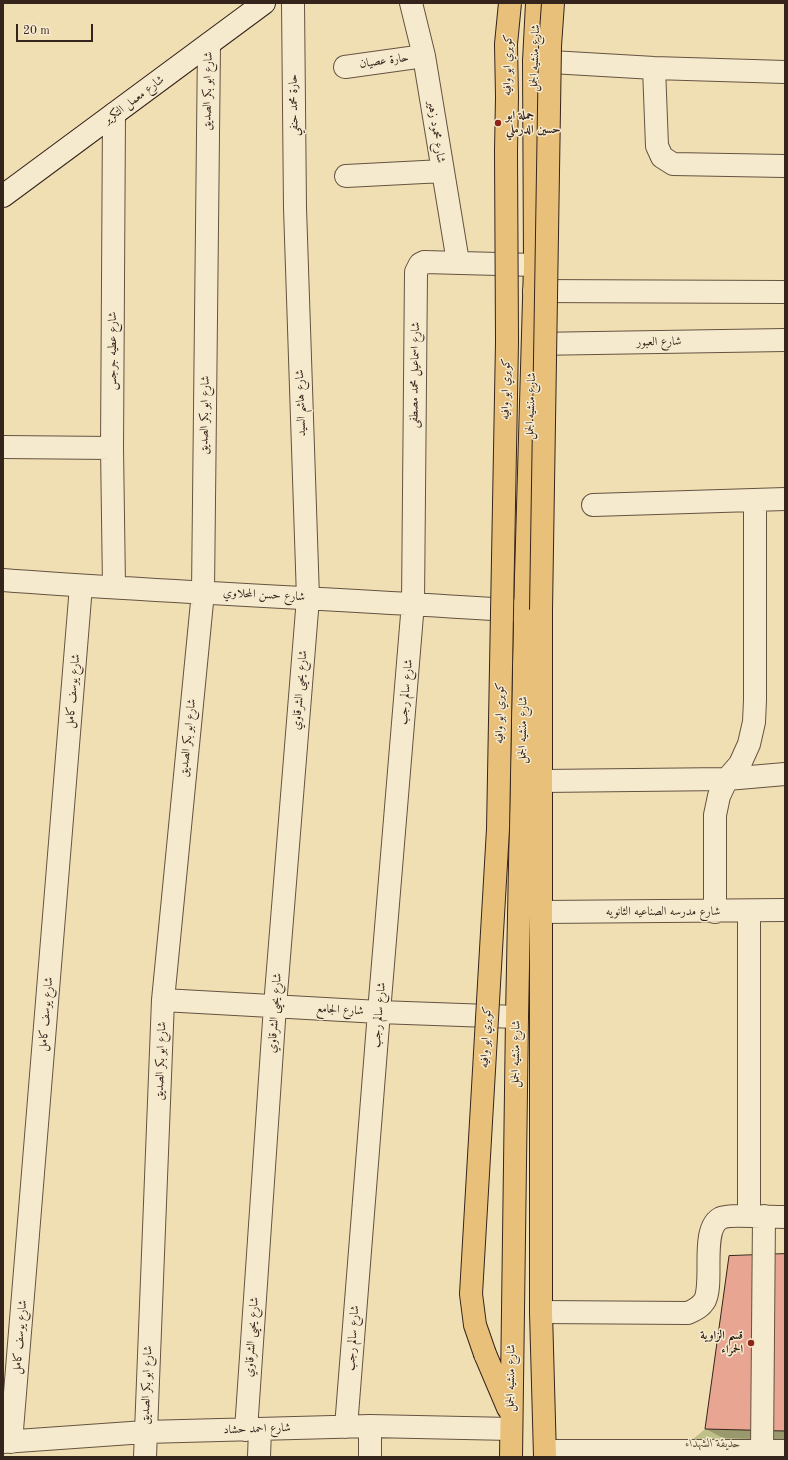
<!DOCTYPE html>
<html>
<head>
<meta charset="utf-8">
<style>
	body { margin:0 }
	#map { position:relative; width:788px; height:1460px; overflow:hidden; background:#f1dfb4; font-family:"Old Standard TT",serif }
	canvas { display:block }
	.frame { position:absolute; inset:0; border:4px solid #35241b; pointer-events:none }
	.scale { position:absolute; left:16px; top:24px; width:77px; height:18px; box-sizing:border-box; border:2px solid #35241b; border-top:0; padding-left:5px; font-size:12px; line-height:14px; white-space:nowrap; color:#35241b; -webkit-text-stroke:3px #f6eace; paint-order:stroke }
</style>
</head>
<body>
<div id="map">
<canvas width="788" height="1460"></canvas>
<div class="frame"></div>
<div class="scale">20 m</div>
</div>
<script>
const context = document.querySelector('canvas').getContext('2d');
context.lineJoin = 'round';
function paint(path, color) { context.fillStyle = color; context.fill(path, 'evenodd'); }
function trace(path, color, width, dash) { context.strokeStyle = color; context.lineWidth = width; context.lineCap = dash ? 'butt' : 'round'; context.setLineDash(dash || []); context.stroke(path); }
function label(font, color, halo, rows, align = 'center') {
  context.font = font + ' "Old Standard TT",Amiri,serif'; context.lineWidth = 3; context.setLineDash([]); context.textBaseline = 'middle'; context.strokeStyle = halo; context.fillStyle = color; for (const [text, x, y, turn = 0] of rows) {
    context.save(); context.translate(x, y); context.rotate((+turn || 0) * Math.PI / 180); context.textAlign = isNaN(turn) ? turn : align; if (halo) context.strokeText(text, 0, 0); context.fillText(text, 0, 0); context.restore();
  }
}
paint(new Path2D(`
	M705 1429 785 1431V1457H672Z`), '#c0c089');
paint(new Path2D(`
	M785 1255V1440L723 1438 706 1429Z`), '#0003');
const building = new Path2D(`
	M785 1254V1431L705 1429 729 1256Z`);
paint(building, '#e8a592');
trace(building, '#35241b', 1);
const street = new Path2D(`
	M411 3 424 56 458 262
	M534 61 654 68 785 72
	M345 67 424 56
	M654 68 657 146 662 157 673 164 785 166
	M346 176 443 171
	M534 291 785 292
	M533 344 785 340
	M3 447 112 448
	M593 505 785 499
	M3 580C175 593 348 599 521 611
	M114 587 112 448 114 114
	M542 781 727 779 785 774
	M749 911V1216
	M542 912 785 910
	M715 912V815L719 796 727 779 740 764 749 744 754 722 755 700V500
	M163 1000 379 1012 517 1017
	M541 1312 688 1313C695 1310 701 1307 705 1300 714 1281 700 1228 721 1218 728 1214 774 1217 785 1217
	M346 1427 379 1012 413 603 416 272 420 264 424 262 535 265
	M246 1430 275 1006 308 598 295 208 293 3
	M3 1442 145 1432 370 1426 511 1429
	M11 1442 81 586
	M545 1451H785
	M762 1451 764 1216
	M145 1457 163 1000 203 592 209 44
	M259 1457 260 1429
	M370 1457V1426`);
const secondary = new Path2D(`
	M3 196 264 3`);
const primary = new Path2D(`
	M541 610V1312L545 1457
	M485 1354 508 1408
	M511 1457 517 1017 525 611 535 265 534 61 537 3`);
trace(street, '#645341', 24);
trace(secondary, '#35241b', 24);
trace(primary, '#35241b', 24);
trace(street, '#f6eace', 22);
trace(secondary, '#f6eace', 22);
trace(primary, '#e8c07a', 22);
const primaryBridge = new Path2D(`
	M541 610 550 46 553 3
	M485 1354 475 1325 471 1294 498 829 507 342 506 151 507 97 506 44 510 3`);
trace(primaryBridge, '#35241b', 24, []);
trace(primaryBridge, '#e8c07a', 22);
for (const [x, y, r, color] of [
	[498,123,4,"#8f2418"],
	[751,1343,4,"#8f2418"]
]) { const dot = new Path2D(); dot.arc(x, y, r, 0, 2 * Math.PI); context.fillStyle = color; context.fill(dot); trace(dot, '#f6eace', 1.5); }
label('12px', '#35241b', '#f6eace', [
	["شارع منشيه الجمل",535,58,-88],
	["حارة عصيان",384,61,-8],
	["كوبري ابو وافيه",508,65,-89],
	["شارع ابو بكر الصديق",208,91,-89],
	["شارع معمل التكرير",134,100,-37],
	["حارة محمد حنفي",294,105,-91],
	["شارع محمود زهير",436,132,81],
	["شارع العبور",659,342,-1],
	["شارع عطيه جرجس",113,351,-90],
	["شارع اسماعيل محمد مصطفى",415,375,-89],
	["كوبري ابو وافيه",506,389,-89],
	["شارع هاشم السيد",301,403,-92],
	["شارع منشيه الجمل",531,406,-88],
	["شارع ابو بكر الصديق",205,415,-89],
	["شارع حسن المحلاوي",264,595,3],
	["شارع يحيى الشرقاوي",300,690,-85],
	["شارع يوسف كامل",73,691,-85],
	["شارع سالم رجب",406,692,-85],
	["كوبري ابو وافيه",500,713,-89],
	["شارع منشيه الجمل",523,730,-89],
	["شارع ابو بكر الصديق",188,738,-84],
	["شارع مدرسه الصناعيه الثانويه",663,912],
	["شارع الجامع",340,1010,3],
	["شارع يحيى الشرقاوي",275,1013,-86],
	["شارع يوسف كامل",46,1014,-85],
	["شارع سالم رجب",379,1015,-85],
	["كوبري ابو وافيه",486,1037,-87],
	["شارع منشيه الجمل",516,1054,-89],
	["شارع ابو بكر الصديق",161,1061,-88],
	["شارع يوسف كامل",20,1337,-85],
	["شارع يحيى الشرقاوي",252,1337,-86],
	["شارع سالم رجب",353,1338,-86],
	["شارع منشيه الجمل",511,1378,-89],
	["شارع ابو بكر الصديق",147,1385,-88],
	["شارع احمد حشاد",257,1429,-2]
]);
label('bold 12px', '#35241b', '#f6eace', [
	["جملة ابو",506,116],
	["حسين الدرملي",506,130],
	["قسم الزاوية",743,1336,"right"],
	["الحمراء",743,1350,"right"]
], 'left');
label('italic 12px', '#584b36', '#f6eace', [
	["حديقة الشهداء",713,1444]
]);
</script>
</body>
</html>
